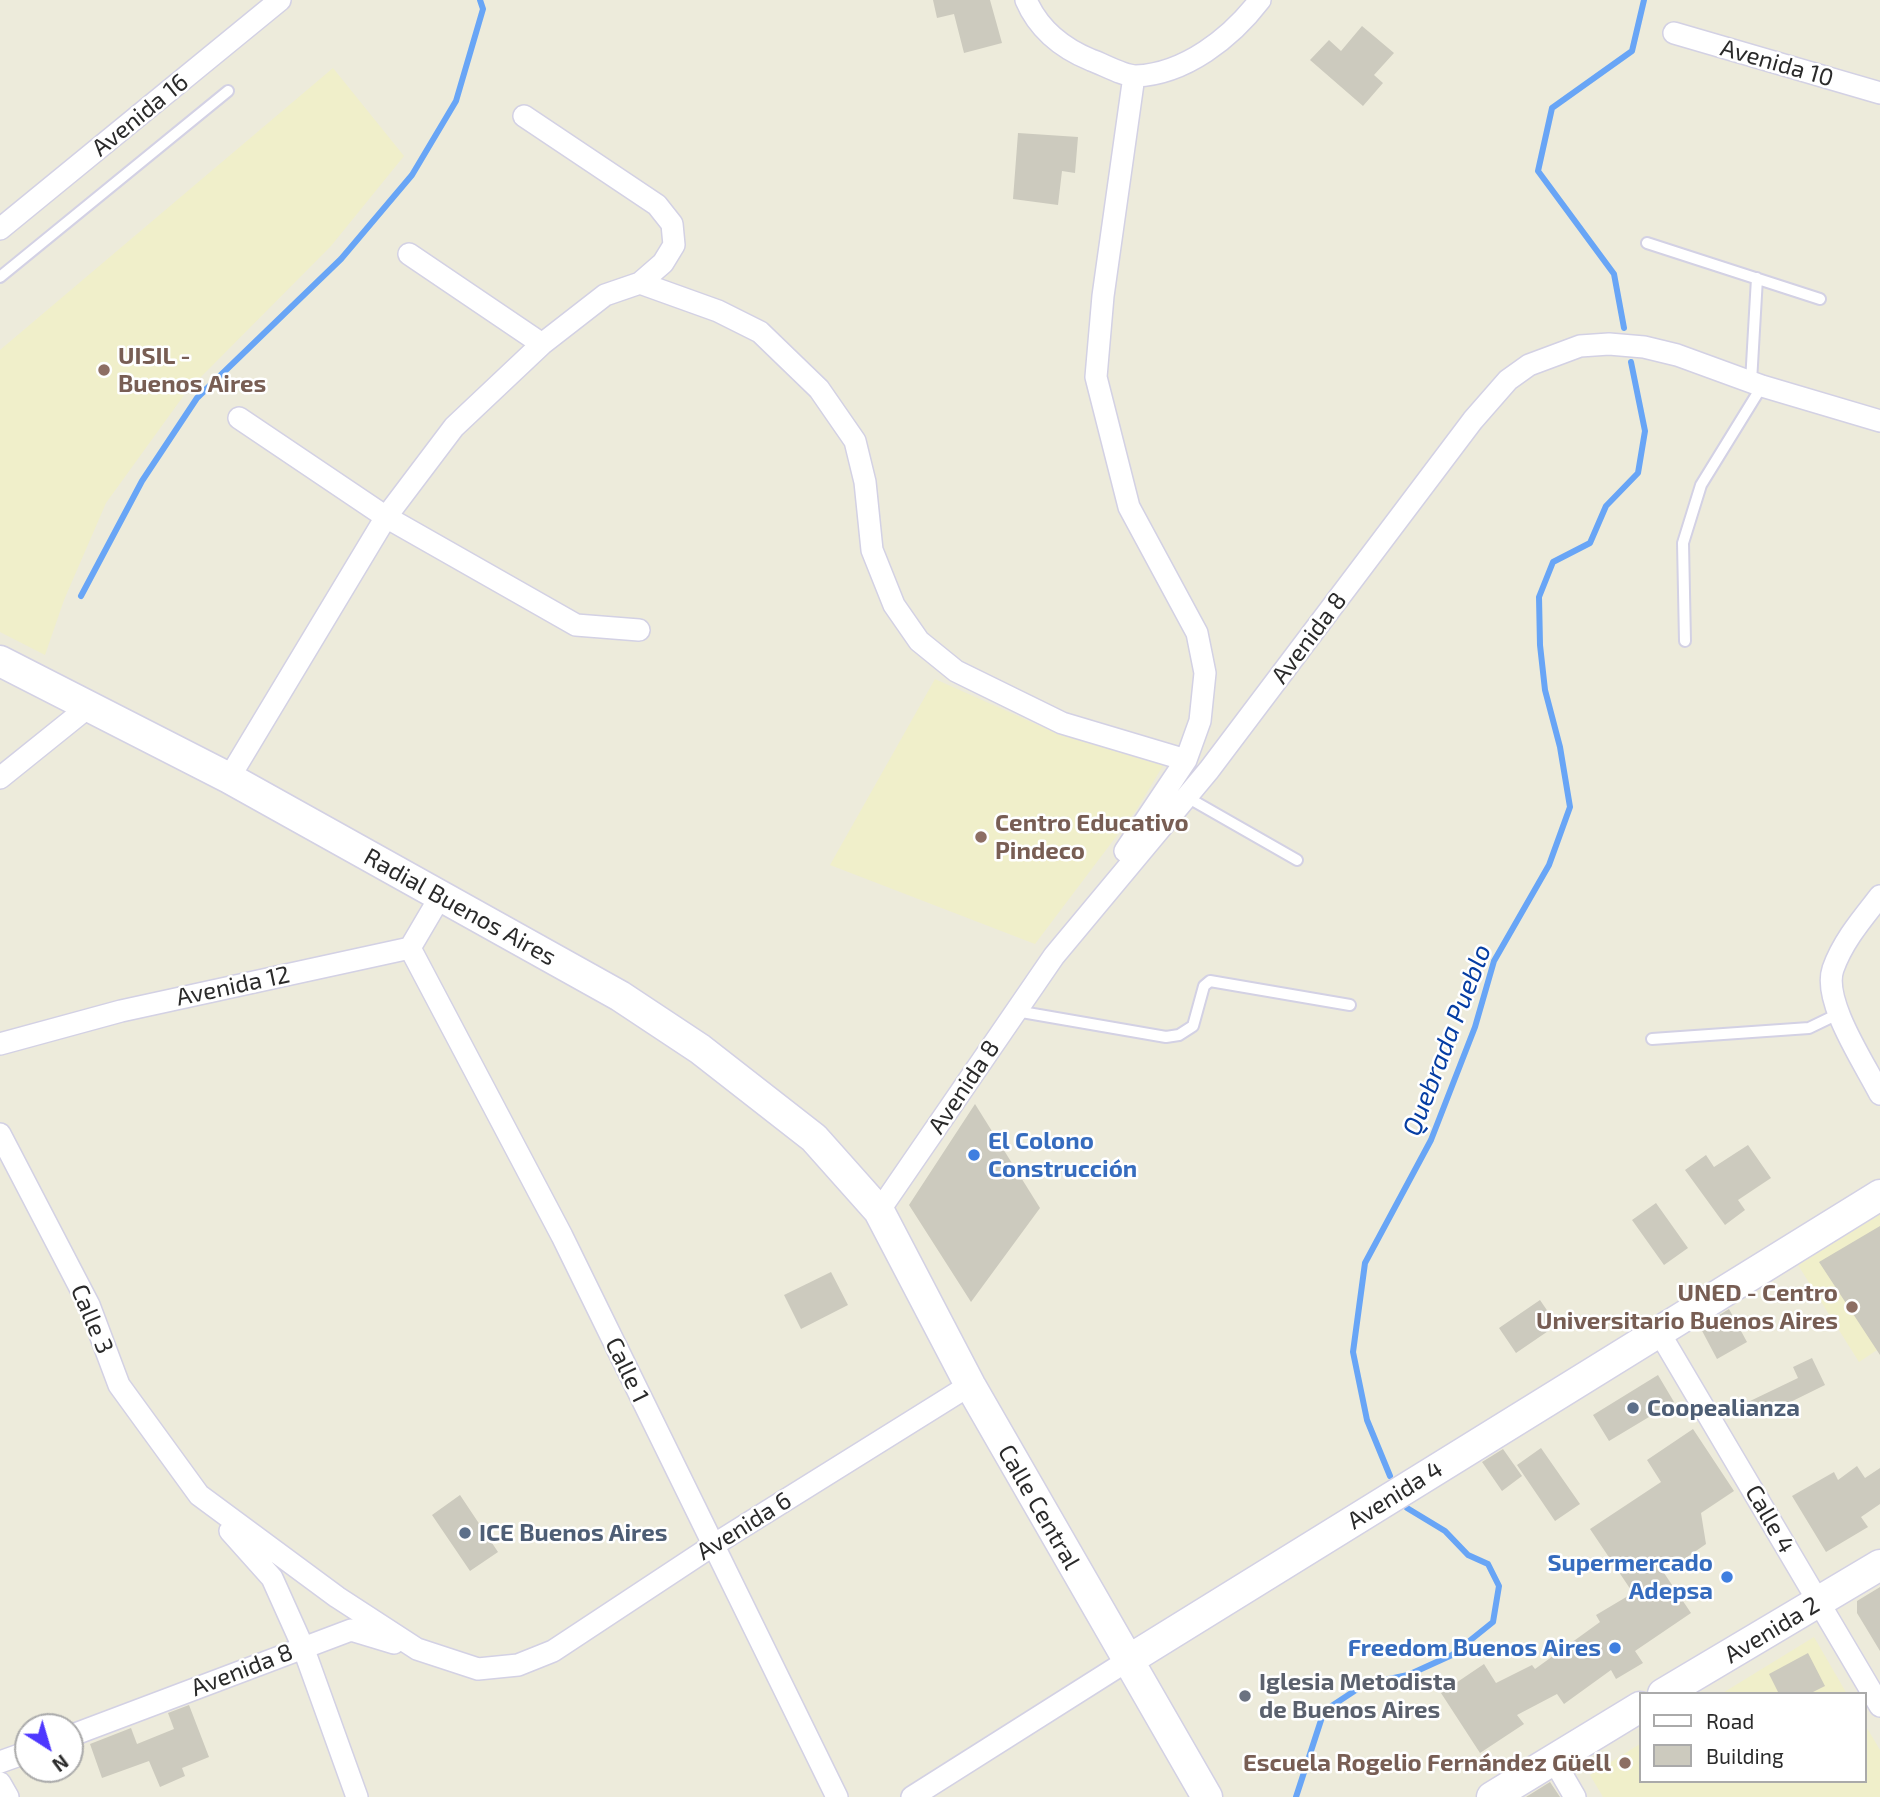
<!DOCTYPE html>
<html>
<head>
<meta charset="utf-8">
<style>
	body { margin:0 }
	#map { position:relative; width:1880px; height:1797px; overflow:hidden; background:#edebdb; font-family:"Exo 2",sans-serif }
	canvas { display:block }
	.legend { position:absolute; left:1639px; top:1692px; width:228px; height:91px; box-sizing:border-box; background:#fff; border:2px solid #aaa; margin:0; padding:9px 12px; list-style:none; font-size:21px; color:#2a2a2a }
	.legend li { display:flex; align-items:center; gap:14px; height:35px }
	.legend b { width:35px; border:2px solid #aaa }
	.north { position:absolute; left:14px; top:1713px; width:70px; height:70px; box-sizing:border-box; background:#fff; border:2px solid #aaa; border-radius:50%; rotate:143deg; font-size:19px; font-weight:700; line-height:28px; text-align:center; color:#2a2a2a }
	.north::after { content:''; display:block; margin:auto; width:24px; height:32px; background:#4e37ff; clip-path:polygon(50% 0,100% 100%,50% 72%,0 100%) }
</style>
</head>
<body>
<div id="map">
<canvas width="1880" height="1797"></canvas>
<ul class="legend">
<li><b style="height:9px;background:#fff"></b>Road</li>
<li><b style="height:19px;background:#cccabe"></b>Building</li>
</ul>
<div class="north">N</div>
</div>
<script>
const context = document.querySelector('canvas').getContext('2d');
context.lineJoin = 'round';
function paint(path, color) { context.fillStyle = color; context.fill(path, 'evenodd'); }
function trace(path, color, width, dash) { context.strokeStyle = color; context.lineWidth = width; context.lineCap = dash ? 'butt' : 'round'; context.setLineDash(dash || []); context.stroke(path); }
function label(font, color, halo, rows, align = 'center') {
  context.font = font + ' "Exo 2",sans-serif'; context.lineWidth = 5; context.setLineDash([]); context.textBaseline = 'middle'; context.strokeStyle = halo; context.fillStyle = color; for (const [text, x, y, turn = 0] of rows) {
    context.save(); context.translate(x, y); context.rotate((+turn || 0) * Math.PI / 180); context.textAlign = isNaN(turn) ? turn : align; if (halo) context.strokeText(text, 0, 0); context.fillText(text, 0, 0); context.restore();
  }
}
paint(new Path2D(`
	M333 68 404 156 331 246 187 391 106 503 64 600 45 655 0 632V350Z
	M935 679 1058 734 1164 764 1137 809 1035 944 830 865Z
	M1880 1212V1348L1859 1362 1798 1265Z
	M1814 1637 1847 1694H1721Z
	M1864 1723 1880 1750V1797H1603L1590 1775 1640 1744V1781H1864Z`), '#f0efca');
trace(new Path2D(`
	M1624 328 1614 274 1538 171 1552 108 1632 51 1644 0
	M81 596 142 481 197 398 341 259 412 175 456 101 483 9 480 0
	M1390 1476 1367 1420 1353 1352 1365 1263 1431 1140 1475 1027 1494 961 1549 865 1570 807 1560 747 1545 690 1540 645 1539 597 1553 562 1590 543 1606 506 1638 473 1645 431 1631 362
	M1296 1797 1324 1711 1365 1684 1408 1675 1452 1655 1493 1622 1499 1586 1488 1564 1468 1555 1445 1531 1407 1508`), '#68a5f6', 6);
paint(new Path2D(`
	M933 0H990L1002 43 964 53 954 14 937 18Z
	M1362 26 1394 53 1374 75 1383 83 1363 106 1310 60 1329 40 1341 51Z
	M1018 133 1078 137 1075 173 1062 171 1058 205 1013 199Z
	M975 1104 1040 1208 971 1302 909 1205Z
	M1748 1145 1771 1178 1738 1200 1745 1210 1725 1225 1685 1170 1706 1155 1714 1167Z
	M1656 1203 1688 1248 1664 1265 1632 1220Z
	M1880 1226V1355L1819 1262Z
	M831 1272 848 1305 801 1329 784 1295Z
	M1540 1300 1557 1325 1516 1353 1499 1328Z
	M1729 1309 1747 1342 1717 1359 1700 1327Z
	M1812 1358 1825 1385 1756 1419 1748 1402 1798 1378 1793 1367Z
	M1658 1375 1674 1402 1609 1441 1593 1415Z
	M1693 1429 1734 1491 1701 1513 1706 1544 1664 1573 1691 1613 1635 1651 1643 1663 1616 1679 1611 1670 1564 1704 1557 1694 1517 1715 1524 1724 1480 1753 1441 1693 1484 1664 1496 1683 1532 1665 1535 1669 1600 1622 1596 1615 1633 1593 1590 1529 1661 1482 1647 1460Z
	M1541 1448 1580 1504 1555 1521 1517 1465Z
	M1503 1449 1522 1476 1502 1491 1482 1462Z
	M1857 1466 1865 1478 1880 1468V1504L1861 1517 1868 1527 1826 1552 1792 1496 1834 1472 1838 1480Z
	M460 1495 498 1552 470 1571 432 1515Z
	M1880 1587V1651L1857 1613V1601Z
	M1808 1653 1825 1686 1809 1694H1779L1769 1674Z
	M189 1705 209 1757 182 1768 185 1776 160 1787 149 1761 102 1778 90 1744 131 1728 137 1744 174 1729 168 1713Z
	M1550 1782 1560 1797H1526Z`), '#cccabe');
const lane = new Path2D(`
	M1647 243 1820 299
	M0 277 228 91
	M1751 382 1757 278
	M1685 641 1683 543 1701 485 1762 386
	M1185 796 1297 860
	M1016 1011 1166 1037 1179 1035 1193 1026 1204 986 1210 981 1350 1005
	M1652 1039 1809 1028 1838 1014`);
const street = new Path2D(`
	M1026 0C1038 28 1062 48 1091 60 1103 64 1123 76 1136 76 1185 74 1231 38 1260 0
	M1674 33 1880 93
	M0 229 280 0
	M409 254 542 344
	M640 283 718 311 760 332 819 389 855 441 865 482 872 550 894 605 919 641 956 671 1062 723 1186 760
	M239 418 386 517 576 625 639 630
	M0 778 87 708
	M229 778 386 517 454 427 542 344 605 295 640 283 663 263 674 245 672 224 657 205 524 116
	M1125 851 1186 760 1200 721 1205 673 1197 633 1129 507 1096 377 1103 296 1134 76
	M1880 896C1862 919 1843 941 1833 969 1822 1001 1865 1064 1880 1094
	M410 948 562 1236 837 1797
	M0 1044 121 1011 410 948 440 897
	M0 1134 89 1305 119 1385 199 1495 337 1597 417 1649 478 1669 518 1665 553 1651 712 1546 970 1385
	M879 1211 1054 956 1209 770 1473 420 1508 380 1529 365 1580 346 1609 344 1644 347 1677 355 1762 386 1880 421
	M1659 1332 1880 1706
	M230 1531 272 1578 303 1647 357 1797
	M70 1736 351 1630 394 1643
	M1553 1759 1575 1797
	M0 1762 28 1752
	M0 1783 8 1797
	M912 1797 1127 1661`);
const secondary = new Path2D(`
	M0 661 229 778 620 996 700 1049 814 1138 879 1211 970 1385 1207 1797
	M1127 1661 1880 1195
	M1663 1694 1880 1565
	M1492 1797 1640 1707`);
trace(lane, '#d3d1e4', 14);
trace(street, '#d3d1e4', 24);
trace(secondary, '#d3d1e4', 33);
trace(lane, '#fff', 10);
trace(street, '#fff', 21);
trace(secondary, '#fff', 30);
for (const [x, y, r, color] of [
	[104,370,7,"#8d6e63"],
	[981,837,7,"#8d6e63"],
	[974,1155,7,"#3f7fe0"],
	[1852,1307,7,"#8d6e63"],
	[1633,1408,7,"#5c6f8a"],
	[465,1533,7,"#5c6f8a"],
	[1727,1577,7,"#3f7fe0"],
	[1615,1648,7,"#3f7fe0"],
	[1245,1696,7,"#6b7280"],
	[1625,1763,7,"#8d6e63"]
]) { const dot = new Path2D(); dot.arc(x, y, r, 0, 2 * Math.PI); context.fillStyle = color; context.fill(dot); trace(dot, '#fff', 2.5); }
label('24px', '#2a2a2a', '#fff', [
	["Avenida 10",1777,63,16],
	["Avenida 16",140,115,-39],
	["Avenida 8",1309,638,-53],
	["Radial Buenos Aires",460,907,29],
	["Avenida 12",233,986,-12],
	["Avenida 8",964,1087,-56],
	["Calle 3",92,1319,67],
	["Calle 1",627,1370,64],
	["Avenida 4",1395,1495,-32],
	["Calle Central",1039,1507,60],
	["Calle 4",1770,1519,60],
	["Avenida 6",744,1526,-32],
	["Avenida 2",1772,1630,-31],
	["Avenida 8",242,1670,-21]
]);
label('bold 24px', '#785e54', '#fff', [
	["UISIL -",118,356],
	["Buenos Aires",118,384],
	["Centro Educativo",995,823],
	["Pindeco",995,851],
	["UNED - Centro",1838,1293,"right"],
	["Universitario Buenos Aires",1838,1321,"right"],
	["Escuela Rogelio Fernández Güell",1611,1763,"right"]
], 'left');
label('bold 24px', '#366cbe', '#fff', [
	["El Colono",988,1141,"left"],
	["Construcción",988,1169,"left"],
	["Supermercado",1713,1563],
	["Adepsa",1713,1591],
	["Freedom Buenos Aires",1601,1648]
], 'right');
label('bold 24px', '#4e5e75', '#fff', [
	["Coopealianza",1647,1408],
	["ICE Buenos Aires",479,1533]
], 'left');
label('bold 24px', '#5b616d', '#fff', [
	["Iglesia Metodista",1259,1682],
	["de Buenos Aires",1259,1710]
], 'left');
label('italic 26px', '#053da3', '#fff', [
	["Quebrada Pueblo",1447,1040,-69]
]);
</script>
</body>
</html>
